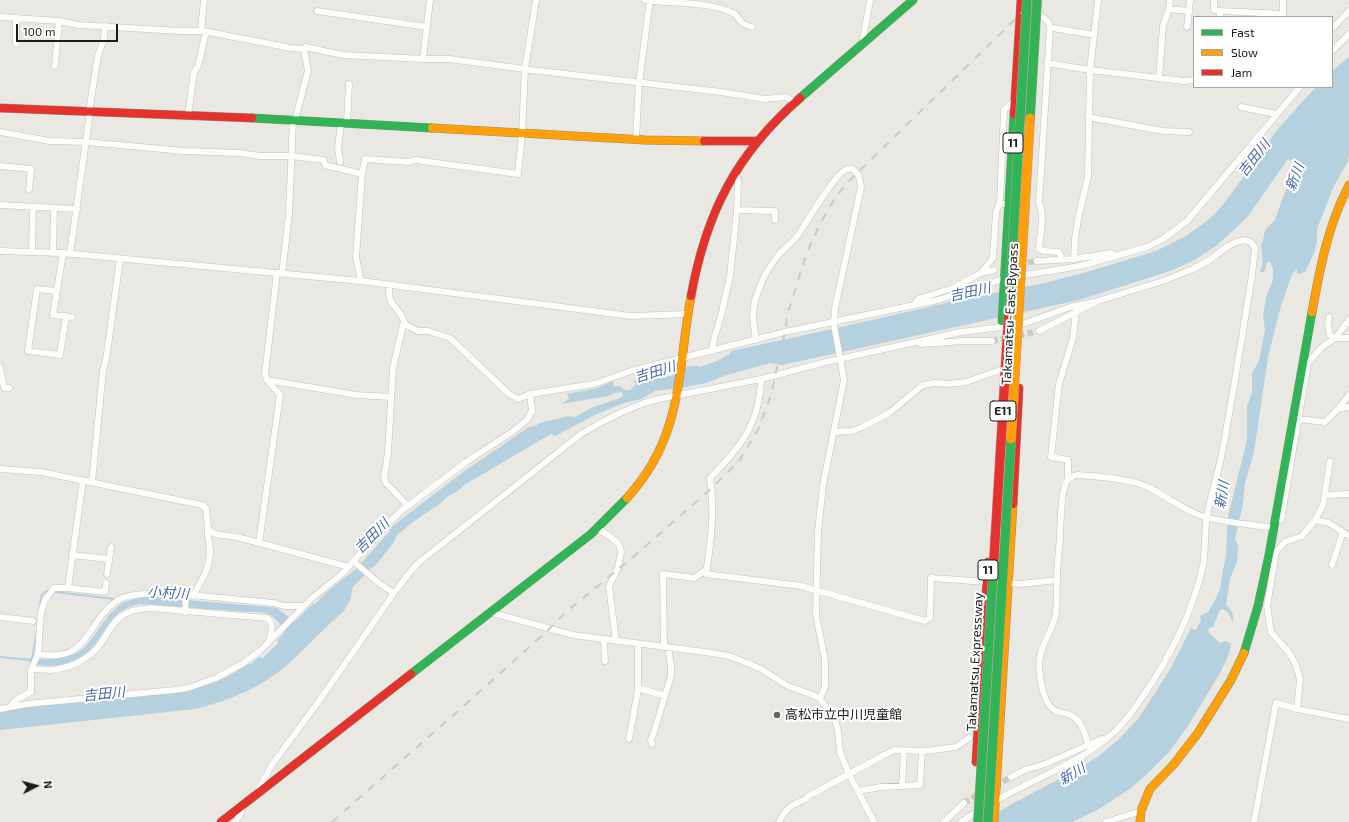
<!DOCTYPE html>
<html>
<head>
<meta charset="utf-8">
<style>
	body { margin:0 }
	#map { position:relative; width:1349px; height:822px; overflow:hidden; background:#eae8e2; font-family:"Exo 2",sans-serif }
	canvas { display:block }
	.legend { position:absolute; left:1193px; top:16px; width:140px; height:72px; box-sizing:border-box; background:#fff; border:1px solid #a4a4a4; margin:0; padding:5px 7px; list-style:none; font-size:12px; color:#1b1b1b }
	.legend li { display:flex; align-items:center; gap:8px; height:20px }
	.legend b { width:20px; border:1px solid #a4a4a4 }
	.north { position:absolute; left:16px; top:766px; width:40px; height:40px; -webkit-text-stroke:3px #fff; paint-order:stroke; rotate:84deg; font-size:11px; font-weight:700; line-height:16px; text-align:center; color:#1b1b1b }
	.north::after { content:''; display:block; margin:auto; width:14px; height:18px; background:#1b1b1b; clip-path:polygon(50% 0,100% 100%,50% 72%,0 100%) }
	.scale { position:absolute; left:16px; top:24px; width:102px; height:18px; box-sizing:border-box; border:2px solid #1b1b1b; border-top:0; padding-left:5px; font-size:12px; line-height:14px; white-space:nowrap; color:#1b1b1b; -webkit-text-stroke:3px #fff; paint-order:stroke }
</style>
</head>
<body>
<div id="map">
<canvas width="1349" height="822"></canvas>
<ul class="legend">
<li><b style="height:5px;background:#30b455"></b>Fast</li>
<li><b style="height:5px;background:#ff9f0a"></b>Slow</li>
<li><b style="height:5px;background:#e5322d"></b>Jam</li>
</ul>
<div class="north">N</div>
<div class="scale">100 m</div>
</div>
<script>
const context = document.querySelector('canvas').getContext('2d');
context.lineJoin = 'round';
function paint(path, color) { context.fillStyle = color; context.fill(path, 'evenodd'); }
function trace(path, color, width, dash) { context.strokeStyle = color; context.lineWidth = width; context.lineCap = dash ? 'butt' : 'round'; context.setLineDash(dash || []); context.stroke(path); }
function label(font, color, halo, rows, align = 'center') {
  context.font = font + ' "Exo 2","Noto Sans JP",sans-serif'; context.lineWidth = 4; context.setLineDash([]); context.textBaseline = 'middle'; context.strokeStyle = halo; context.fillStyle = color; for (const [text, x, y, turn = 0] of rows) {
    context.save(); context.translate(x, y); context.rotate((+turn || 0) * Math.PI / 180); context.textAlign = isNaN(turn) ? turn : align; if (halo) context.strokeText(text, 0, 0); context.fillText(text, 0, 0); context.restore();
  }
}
paint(new Path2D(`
	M1349 57V155L1348 161 1333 188 1317 229V242L1314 253 1305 272 1297 274V269L1292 274 1281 306 1268 357 1254 452 1245 483 1243 504 1235 539 1238 545 1237 561 1230 579 1226 605C1232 611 1234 614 1233 623L1228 612 1222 609 1219 612 1213 627 1209 628 1208 632 1220 643 1226 641 1231 644 1229 654 1220 673 1188 726 1169 752 1146 775 1131 788 1099 809 1072 822H983L1010 805 1082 767 1100 755 1117 741 1138 719 1155 693 1171 668 1191 628 1196 630 1201 620 1200 616 1208 612 1215 600 1220 589 1223 570 1226 556 1228 516 1247 440V407L1252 392V373L1259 361 1265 330 1263 317 1266 297 1273 280V269L1270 261 1267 263 1264 272H1260L1263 261 1261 245 1263 241 1265 230 1275 220 1283 197 1298 163 1288 159 1248 216 1236 228 1216 246 1193 261 1170 271 1079 300 782 365 770 363 727 375 706 383 686 387 655 391 641 399 624 403 597 414 555 436 551 434 464 485 458 491 448 496 441 503 414 521 396 536 394 542 376 565 370 569 353 587 350 600 344 611C324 628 306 648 286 666 260 688 228 701 195 709L0 730V712L20 708 180 692 214 683 234 673 246 665 251 664 259 657 263 658 278 643 277 641 286 631C272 614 270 612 248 612L139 604C111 611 111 624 95 644 79 664 53 671 29 662L30 658C34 658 38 659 42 659 54 660 65 658 75 654 83 650 89 643 93 637 112 612 116 598 151 597L270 607 277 608 295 622 313 604H315L327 592 356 569 389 532 390 528 463 472 529 427 535 426 540 423 568 416 575 417 591 408 620 398 623 395 622 392 615 393 608 396 561 404 569 399 567 394 597 388 613 381 614 386H620L625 390H630L636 384 633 381 643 379 647 377 651 378 672 376C678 369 692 363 700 367 706 364 711 364 717 361 722 359 724 356 729 355L731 351 828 330 950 302 1045 283 1087 272 1156 251 1184 237 1203 224 1217 212 1231 194 1277 130 1313 90 1316 87H1332V71Z`), '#b5d0de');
trace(new Path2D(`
	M39 612 42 594 47 591 114 599
	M0 657 31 660
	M32 659 37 632`), '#b5d0de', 2);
trace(new Path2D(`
	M1019 264 1037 261
	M992 341 1039 331
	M995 786 1011 777
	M964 803 980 794`), '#cbc9c4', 6, [6, 3]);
const street = new Path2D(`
	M536 0 525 69 531 70 721 92 765 99 786 97 795 103
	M645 0C672 4 709 1 733 13 738 15 738 19 741 22 744 25 749 26 752 27
	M1214 0V10L1220 11
	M1169 9 1189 11 1190 0
	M317 11 427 27
	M1041 15 1049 23 1050 28 1039 203C1045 216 1040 235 1039 249L1044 251 1059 252 1062 259
	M0 17 59 21 78 25 180 31H203L291 48 304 49 308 71 295 120
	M16 17V44
	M1220 17V11L1283 14V0
	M1187 27 1189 11
	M1053 28 1094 35
	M1332 29 1349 11
	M201 31 204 0
	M862 45 870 0
	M305 47 343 55 423 59
	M1332 51 1349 34
	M1047 63 1090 70 1184 81 1194 80
	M55 66 59 21
	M1159 78 1163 26 1169 9 1170 0
	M1241 107 1276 114
	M89 112 98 55 104 39 105 26
	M188 116 194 72 198 66 206 32
	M1088 117 1163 131 1189 132
	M347 123 349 84
	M0 132 50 141 86 142 184 151 240 153 260 156H291L324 160 325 165 362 174
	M636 139 639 83 650 0
	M340 162 338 147 341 123
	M0 166 31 169 29 189
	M1000 203 1004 110 1015 100
	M0 205 77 209
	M737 210 775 211V220
	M0 251 63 253 361 281 631 316 688 314
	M32 252 33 207
	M53 253 54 208
	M63 253 53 315 72 317
	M70 254 90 112
	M1074 259 1075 239 1078 219 1088 176 1090 70 1098 0
	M1037 261 1074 259 1111 253 1113 254
	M981 273 993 258 996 212 1000 203 1004 204
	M282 274 289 214 293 119
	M1019 276 1080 266 1147 247 1163 239 1187 221 1300 87
	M361 281 356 257 362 174 365 159 409 162 415 160 518 174 522 133 525 69 449 59H423L430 0
	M389 285C388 309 397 303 404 321L393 368 388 452 384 478 386 483 408 506
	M57 291 37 289 28 351 60 355 66 316
	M914 305 918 299 953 288 981 273 994 270
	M1329 317 1328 325 1330 335 1335 338H1349
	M404 321 406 325 418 331H428L450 338 508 393 518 399 530 394 594 384 631 371 785 332 938 300 1006 278
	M1023 324 1070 307 1093 302
	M756 340C753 323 751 308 758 292 762 279 769 267 777 257 783 249 792 243 798 235 807 222 835 173 847 169 849 169 851 169 853 169L859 176 861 187 835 308 834 325 844 380 823 485 818 532 816 615 825 660V686L820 699
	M921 344 963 341H992
	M712 351 714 339 721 316 730 276 737 210 738 179 735 173
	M0 367 4 388H9
	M267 380 357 395 391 397
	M1338 409 1349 395
	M1298 419 1325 422 1338 409 1349 407
	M834 432 852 431 862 427 889 413 907 398 923 385 933 383 948 384 966 382 1000 370
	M1330 461 1323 505 1315 520 1329 523 1349 536
	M0 469 41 472 202 505 206 508 208 529 215 534 237 537 349 567
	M1068 480V460L1051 457 1059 384 1073 338 1076 311
	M92 482 103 371 106 360 120 259
	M1325 495 1349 494
	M1281 520 1308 363 1322 347 1335 338 1349 320
	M1315 520 1302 536 1285 542 1276 552 1267 606 1271 632 1290 654 1296 665 1300 679 1297 709 1349 719
	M598 528 617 542 620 547 621 552 618 568 609 586 616 641
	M259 543 280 395 267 380 265 374 277 273
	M72 555 109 559
	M353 561 380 584 394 593
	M1332 565 1343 532
	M107 574 111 547
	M988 582 931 578 930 618 925 621 801 586 706 574C711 542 715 510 710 478 740 448 760 423 761 379L826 362 961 332 1002 327
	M1008 583 1021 584 1057 580
	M68 588 105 592 106 583
	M193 596C201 581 210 569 210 551 210 544 207 537 208 529
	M185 612 186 595
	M489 612 573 635 712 653 729 656 747 663 761 669 788 686 813 695 820 699 835 719 838 731 840 752 849 774 874 822
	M0 617 33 621
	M604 640 605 661
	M664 647 663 574 694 578 706 570
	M38 654C92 664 85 619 120 599 143 586 244 601 274 603L284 606H304
	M31 670C37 668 43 670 50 670 61 669 74 666 84 659 115 640 103 610 151 608L267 618C275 624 271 633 269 641
	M638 688 665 696
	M10 706 16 700 31 692V670L38 654 41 612 45 600 54 588H68L83 480
	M0 709 27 704 175 690 188 688 216 678 242 664 261 650 311 599 342 574 377 534 401 511 466 462 512 432 527 420 532 411 530 394
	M629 739 638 690V644
	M652 744 651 740 654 732 671 676V666L668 647
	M1088 744C1086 737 1084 728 1079 722 1066 705 1052 723 1043 691 1040 679 1037 664 1041 652 1045 641 1051 630 1055 618 1058 605 1056 592 1057 579 1057 565 1059 551 1060 537 1061 520 1060 502 1065 485 1067 479 1072 476 1078 475 1101 477 1129 478 1150 488 1167 497 1181 508 1199 515 1223 523 1250 524 1274 528
	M1011 777 1025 770 1045 764 1102 739
	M902 786 904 751
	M858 791 881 787 920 785 922 751
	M257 793 271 766 319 701 394 593 406 577 418 563 581 434 600 423 620 413 644 403 659 399 761 379
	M994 802C1032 779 1077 765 1111 735 1123 725 1132 712 1141 699 1169 659 1192 614 1203 566 1206 549 1204 532 1207 516 1211 496 1217 477 1221 458 1233 397 1242 336 1252 275L1255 248 1251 242 1245 240 1237 242 1228 246 1208 261 1193 269 1163 281 1098 301 1039 331
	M235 822 241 813 243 804
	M779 822C786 808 791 805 806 799L807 797 884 755 895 750 925 751 956 747 969 738
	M944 822 964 803
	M961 822 979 810
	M1106 822 1141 811
	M1254 822 1276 703 1297 709`);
const fast = new Path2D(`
	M800 98 913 0
	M252 118 432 128
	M1002 321 1014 114
	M1244 653 1258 606 1269 555 1312 312
	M411 674 591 534 627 498`);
const slow = new Path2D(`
	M432 128 645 140 704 141
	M1312 312C1320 268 1328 225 1349 185
	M627 498C684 436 677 372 691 296
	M994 822 1013 504
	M1140 822 1141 811 1150 789 1174 764 1198 733 1231 680 1244 653`);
const jam = new Path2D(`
	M0 108 252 118
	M1014 114 1021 0
	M704 141H756
	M691 296C706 213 736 154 800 98
	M1013 504 1019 388
	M976 762 988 562
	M221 822 411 674`);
trace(street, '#c2c2bf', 7);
trace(fast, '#8e937b', 9);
trace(slow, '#8e937b', 9);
trace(jam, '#8e937b', 9);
trace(street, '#fcfcfb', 6);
trace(fast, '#30b455', 8);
trace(slow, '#ff9f0a', 8);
trace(jam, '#e5322d', 8);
trace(new Path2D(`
	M332 822 467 703 547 631 565 613 639 552 712 488 739 461 758 430 771 395 785 332 787 316 806 255 820 224 835 198 850 180 1035 0`), '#c9c9c8', 2, [8, 8]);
const fastBridge = new Path2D(`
	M1030 118 1037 0
	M1009 309 1027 0
	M978 822 993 575
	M988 822 1011 439`);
const slowBridge = new Path2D(`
	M1011 439 1030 118`);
const jamBridge = new Path2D(`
	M993 575 1009 309`);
trace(fastBridge, '#bf9a9f', 10, []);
trace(slowBridge, '#bf9a9f', 10, []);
trace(jamBridge, '#bf9a9f', 10, []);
trace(fastBridge, '#30b455', 9);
trace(slowBridge, '#ff9f0a', 9);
trace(jamBridge, '#e5322d', 9);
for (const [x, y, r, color] of [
	[777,715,4,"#636361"]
]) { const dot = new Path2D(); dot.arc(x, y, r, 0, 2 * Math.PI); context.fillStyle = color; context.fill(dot); trace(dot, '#fff', 1.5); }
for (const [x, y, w] of [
	[1013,143,20],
	[1003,411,26],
	[988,570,20]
]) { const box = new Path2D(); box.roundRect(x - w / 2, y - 10, w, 20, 3); context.fillStyle = '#fff'; context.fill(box); trace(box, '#1b1b1b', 1); }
label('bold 12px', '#1b1b1b', null, [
	["11",1013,143],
	["E11",1003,411],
	["11",988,570]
]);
label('13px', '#1b1b1b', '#fff', [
	["Takamatsu-East Bypass",1010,314,-87],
	["Takamatsu Expressway",975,662,-87]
]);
label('13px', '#1b1b1b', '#fff', [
	["高松市立中川児童館",785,715]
], 'left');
label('italic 14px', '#466aac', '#fff', [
	["吉田川",1254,158,-52],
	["新川",1295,177,-69],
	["吉田川",970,292,-12],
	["吉田川",655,372,-17],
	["新川",1222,495,-80],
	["吉田川",372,536,-45],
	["小村川",168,593,3],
	["吉田川",104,694,-6],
	["新川",1072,774,-31]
]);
</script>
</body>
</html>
